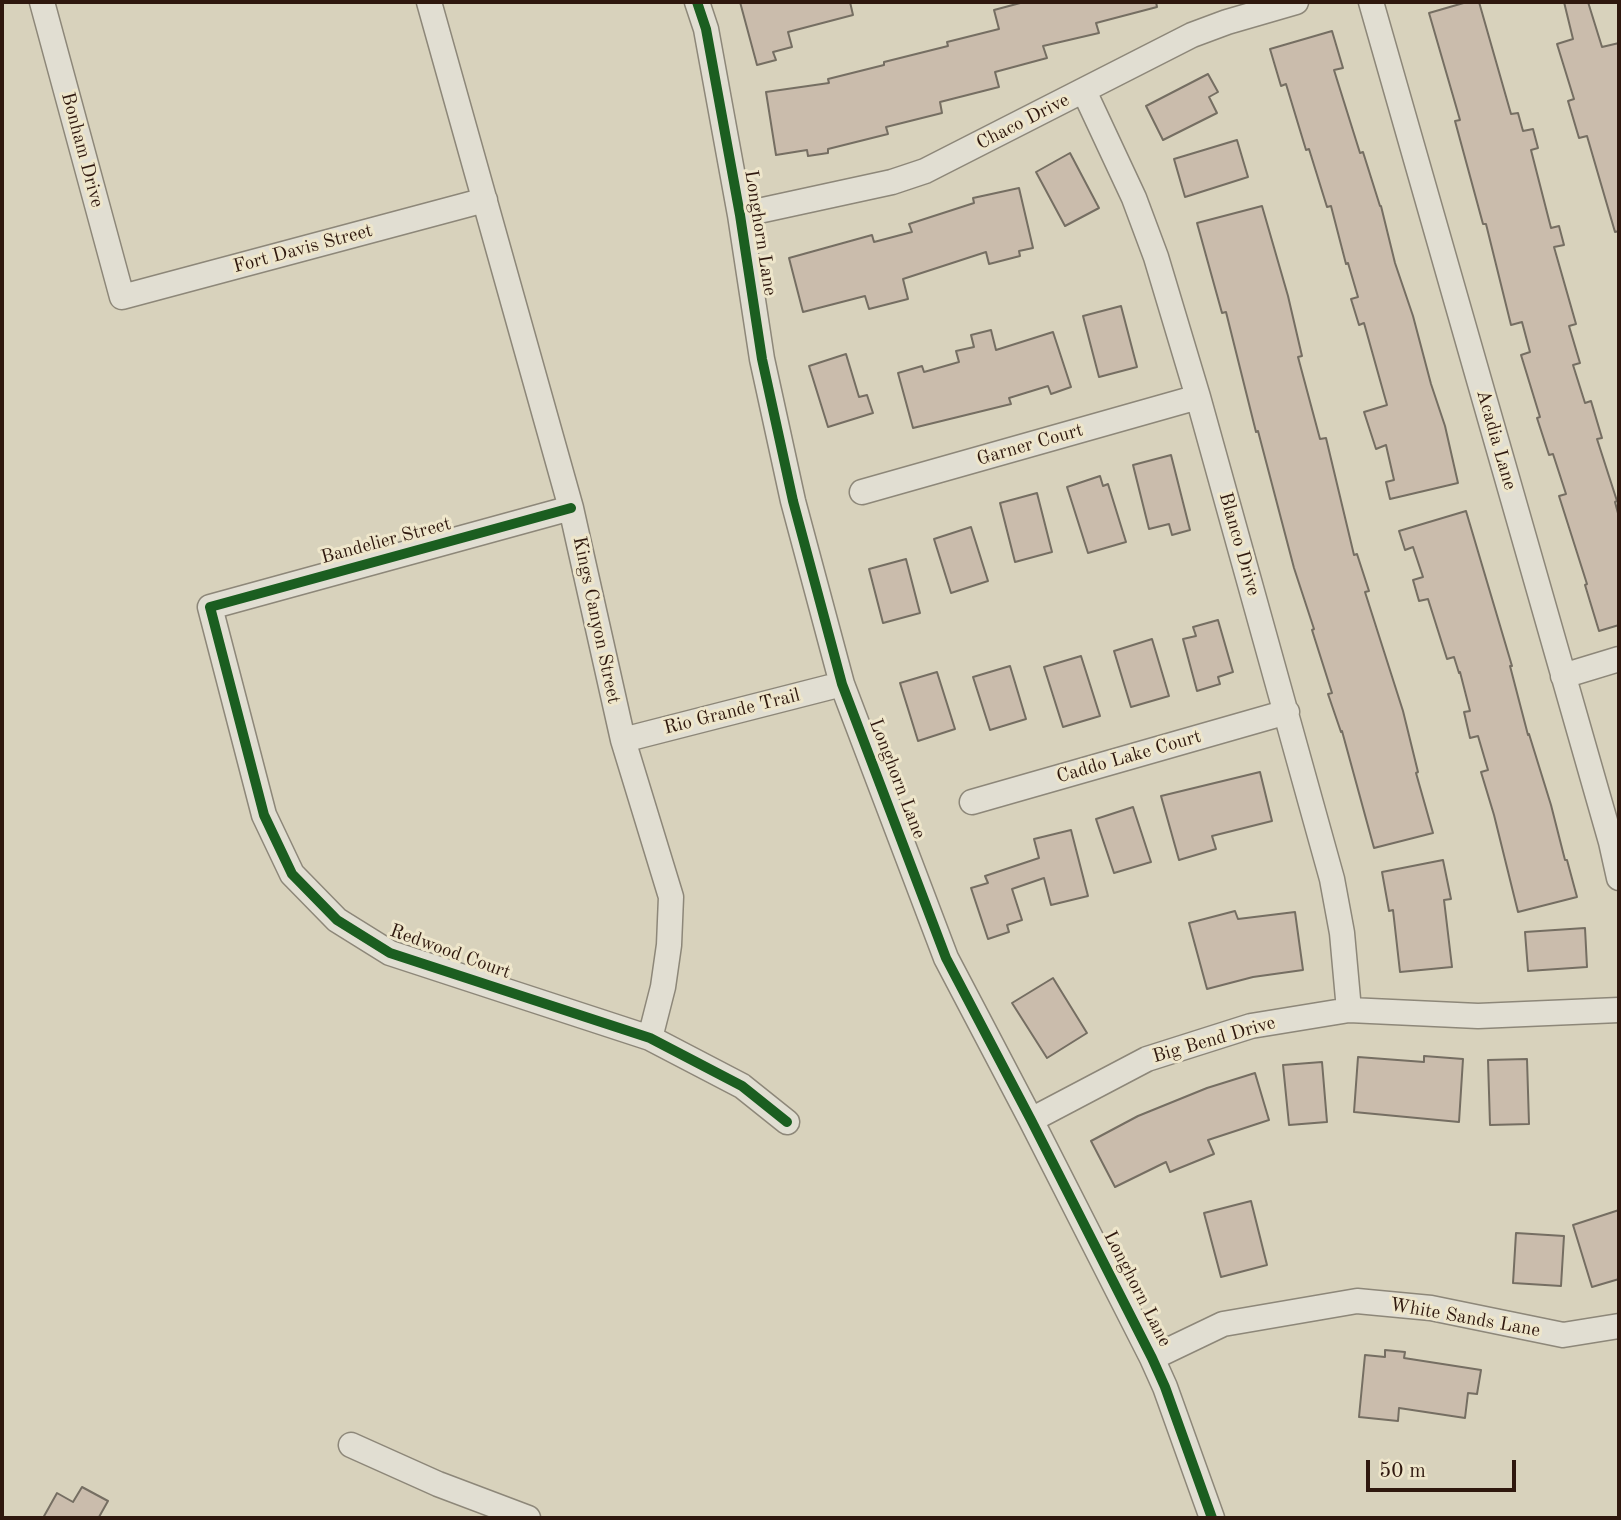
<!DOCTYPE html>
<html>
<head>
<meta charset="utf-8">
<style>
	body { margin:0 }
	#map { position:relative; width:1621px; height:1520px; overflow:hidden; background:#d8d2bc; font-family:"Old Standard TT",serif }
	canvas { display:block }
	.frame { position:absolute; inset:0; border:4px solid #2f180e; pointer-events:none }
	.scale { position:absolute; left:1366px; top:1460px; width:150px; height:32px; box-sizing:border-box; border:4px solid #2f180e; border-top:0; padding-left:9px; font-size:21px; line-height:24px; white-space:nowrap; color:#2f180e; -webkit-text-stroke:5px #eee6cb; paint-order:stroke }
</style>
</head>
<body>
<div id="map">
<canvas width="1621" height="1520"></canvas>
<div class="frame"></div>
<div class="scale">50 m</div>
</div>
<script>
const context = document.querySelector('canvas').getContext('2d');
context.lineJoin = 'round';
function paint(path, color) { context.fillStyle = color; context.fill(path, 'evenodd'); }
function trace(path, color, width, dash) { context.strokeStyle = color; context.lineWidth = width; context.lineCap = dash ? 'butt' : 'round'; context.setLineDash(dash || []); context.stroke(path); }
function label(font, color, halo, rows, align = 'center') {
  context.font = font + ' "Old Standard TT",serif'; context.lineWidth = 6; context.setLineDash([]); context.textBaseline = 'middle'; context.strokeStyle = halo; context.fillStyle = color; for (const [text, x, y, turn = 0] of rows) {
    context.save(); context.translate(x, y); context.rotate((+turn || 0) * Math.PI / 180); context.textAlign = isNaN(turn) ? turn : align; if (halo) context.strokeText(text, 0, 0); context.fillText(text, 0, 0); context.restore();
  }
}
const building = new Path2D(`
	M740 2H850L853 15 788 32 792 47 773 52 776 60 757 65Z
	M1024 2H1156L1157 7 1096 23 1099 33 1043 46 1047 58 995 72 999 87 940 102 942 113 886 127 888 134 828 149V153L808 156 807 150 776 155 766 92 829 83 828 79 884 65V62L948 46 947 42 999 29 994 10Z
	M1467 2H1479L1511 114 1518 113 1523 131 1533 129 1538 148 1531 150 1551 228 1559 226 1564 245 1554 247 1576 324 1569 326 1580 363 1573 365 1585 403 1591 401 1602 438 1597 439 1617 501 1615 502 1619 517V625L1599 631 1585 585 1587 584 1559 496 1566 494 1553 454 1549 455 1537 418 1540 417 1521 355 1530 352 1522 322 1511 325 1486 224H1483L1455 121 1460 120 1429 13Z
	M1564 2H1588L1602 47 1619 43V231L1615 232 1587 136 1579 138 1568 101 1574 99 1557 44 1573 39Z
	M1332 31 1343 68 1334 70 1360 153 1363 152 1380 206H1381L1395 263 1413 316 1431 384 1445 426 1458 483 1390 499 1386 482 1394 480 1386 445 1376 449 1364 412 1387 405 1364 323 1359 325 1351 299 1358 297 1348 263 1346 264 1331 206 1327 207 1309 149 1306 150 1286 84 1281 86 1270 49Z
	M1208 74 1218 92 1209 97 1217 113 1163 140 1146 106Z
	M1237 140 1248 177 1185 197 1174 159Z
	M1070 153 1099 208 1065 226 1036 172Z
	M1019 188 1033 248 1019 251 1020 256 989 264 986 252 903 279 908 299 869 309 865 296 803 312 789 258 872 235 874 242 912 232 909 224 974 203 973 198Z
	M1262 206 1288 296 1302 356 1298 357 1320 439 1326 438 1354 555 1357 554 1369 591 1365 592 1403 711 1418 772 1416 773 1433 833 1374 848 1342 731 1341 732 1328 694 1332 693 1312 630 1314 629 1294 568 1258 431 1256 432 1226 312 1222 313 1197 223Z
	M1121 306 1137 367 1099 377 1083 316Z
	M991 330 996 350 1053 332 1071 387 1051 394 1048 386 1009 398 1011 404 913 428 898 373 922 366 924 372 959 362 956 351 974 347 971 335Z
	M846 354 859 397 867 395 873 413 828 427 809 366Z
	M1171 455 1190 530 1172 535 1169 524 1149 529 1133 465Z
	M1100 476 1103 486 1108 484 1126 542 1088 553 1067 487Z
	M1037 493 1052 552 1015 562 1000 503Z
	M1466 511 1512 666H1510L1528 735 1529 734 1551 805 1565 860H1567L1577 897 1518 912 1494 815 1481 772 1488 770 1478 736 1470 738 1464 712 1470 711 1460 672 1459 673 1454 657 1447 659 1428 599 1419 601 1413 580 1423 577 1413 547 1405 550 1399 531Z
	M971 527 988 581 951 593 934 539Z
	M906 559 920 613 883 623 869 569Z
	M1218 620 1233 672 1218 677 1220 684 1197 691 1183 639 1196 636 1193 627Z
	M1152 639 1169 696 1131 707 1114 651Z
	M1081 656 1100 716 1063 727 1044 667Z
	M1010 666 1026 719 990 730 973 677Z
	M937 672 955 729 918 741 900 683Z
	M1260 772 1272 821 1212 836 1216 849 1179 860 1161 796Z
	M1133 807 1151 862 1114 873 1096 819Z
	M1071 830 1088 896 1051 905 1044 878 1012 889 1022 920 1007 925 1009 932 988 939 971 888 988 883 985 876 1039 858 1034 839Z
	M1443 860 1451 899 1444 900 1452 967 1400 972 1393 910 1389 911 1382 872Z
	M1235 911 1238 919 1295 912 1303 970 1253 977 1207 989 1189 923Z
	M1585 928 1587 967 1528 971 1525 932Z
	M1053 978 1087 1033 1047 1058 1012 1003Z
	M1424 1056 1463 1059 1459 1122 1354 1112 1358 1057 1424 1062Z
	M1527 1059 1529 1124 1490 1125 1488 1060Z
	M1322 1062 1327 1122 1289 1125 1283 1065Z
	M1255 1073 1269 1120 1208 1140 1214 1154 1170 1172 1166 1162 1115 1187 1091 1141 1138 1116 1207 1088Z
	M1251 1201 1267 1265 1221 1277 1204 1213Z
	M1619 1210V1279L1592 1287 1573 1225Z
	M1516 1233 1564 1236 1561 1286 1513 1283Z
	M1385 1350 1405 1352 1404 1358 1481 1370 1477 1394 1468 1393 1465 1418 1399 1408 1398 1421 1359 1417 1365 1355 1385 1357Z
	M82 1487 108 1501 99 1517 102 1518H43L57 1493 73 1502Z`);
paint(building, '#cabcac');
trace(building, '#756e62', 2);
const minor = new Path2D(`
	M42 2 122 297 485 200
	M429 2 571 508 623 740 671 897 669 945 663 987 650 1038
	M697 2 706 29 740 215 762 359 793 501 842 684 946 958 1031 1120 1152 1358 1165 1387 1212 1518
	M1371 2 1611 842 1619 878
	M1084 91 1134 198 1156 257 1198 397 1332 879 1342 933 1349 1010
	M740 215 892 182 925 171 1192 35 1227 22 1296 2
	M862 492 1198 397
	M571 508 210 607 264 815 292 874 337 920 390 953 650 1038 742 1086 787 1122
	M1563 676 1619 659
	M623 740 842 684
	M972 802 1287 712
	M1031 1120 1147 1059 1251 1026 1349 1010 1478 1016 1619 1010
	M1152 1358 1223 1324 1357 1301 1431 1308 1563 1335 1619 1326
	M351 1445 438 1484 528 1518`);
trace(minor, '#8d8779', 27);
trace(minor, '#e1ded2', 24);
trace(new Path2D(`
	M697 2 706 29 740 215 762 359 793 501 842 684 946 958 1031 1120 1152 1358 1165 1387 1212 1518
	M571 508 210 607 264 815 292 874 337 920 390 953 650 1038 742 1086 787 1122`), '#1b5e20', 10);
label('19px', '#2f180e', '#eee6cb', [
	["Chaco Drive",1023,122,-27],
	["Bonham Drive",82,150,75],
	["Longhorn Lane",760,233,81],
	["Fort Davis Street",303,249,-15],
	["Acadia Lane",1496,440,74],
	["Garner Court",1030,445,-16],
	["Bandelier Street",386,541,-15],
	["Blanco Drive",1239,544,74],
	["Kings Canyon Street",596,620,78],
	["Rio Grande Trail",732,712,-14],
	["Caddo Lake Court",1129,757,-16],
	["Longhorn Lane",897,779,69],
	["Redwood Court",450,952,20],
	["Big Bend Drive",1214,1040,-16],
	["Longhorn Lane",1137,1289,63],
	["White Sands Lane",1465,1318,10]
]);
</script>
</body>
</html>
